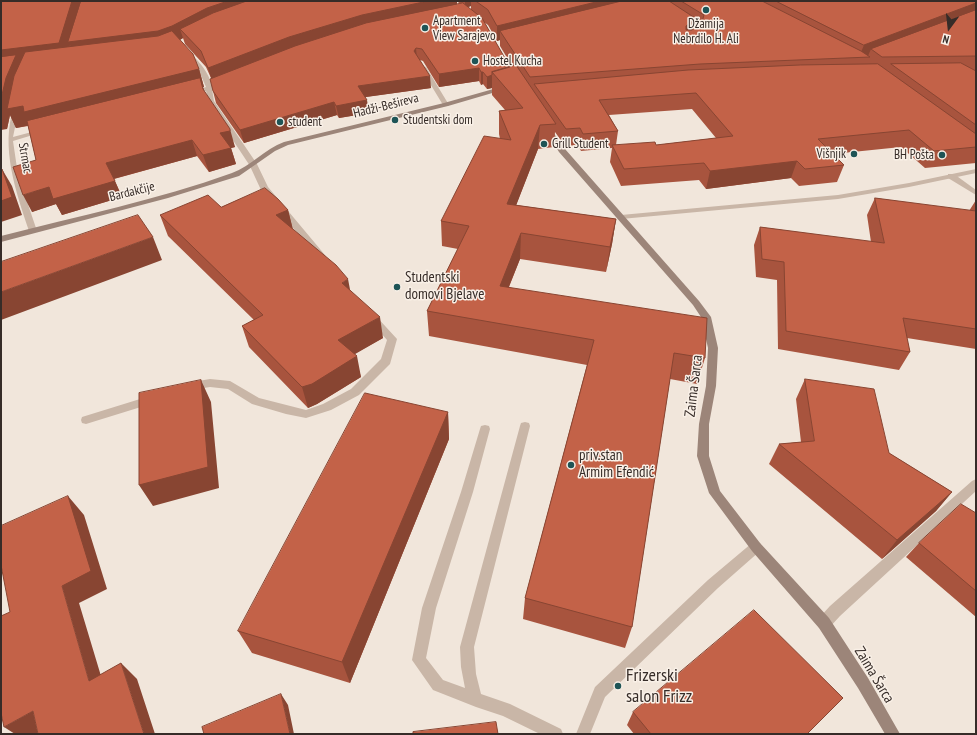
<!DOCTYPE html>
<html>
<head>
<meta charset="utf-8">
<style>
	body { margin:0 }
	#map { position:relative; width:977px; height:735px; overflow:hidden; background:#f1e6db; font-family:"PT Sans Narrow",sans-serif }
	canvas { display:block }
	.frame { position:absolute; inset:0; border:2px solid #362c28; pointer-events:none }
	.north { position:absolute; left:929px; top:8px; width:40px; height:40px; -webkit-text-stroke:3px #f9f0e7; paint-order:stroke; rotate:195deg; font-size:11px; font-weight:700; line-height:16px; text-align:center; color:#362c28 }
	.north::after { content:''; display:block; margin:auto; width:14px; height:18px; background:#362c28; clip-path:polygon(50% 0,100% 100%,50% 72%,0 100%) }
</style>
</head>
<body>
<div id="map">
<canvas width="977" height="735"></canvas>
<div class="frame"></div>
<div class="north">N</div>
</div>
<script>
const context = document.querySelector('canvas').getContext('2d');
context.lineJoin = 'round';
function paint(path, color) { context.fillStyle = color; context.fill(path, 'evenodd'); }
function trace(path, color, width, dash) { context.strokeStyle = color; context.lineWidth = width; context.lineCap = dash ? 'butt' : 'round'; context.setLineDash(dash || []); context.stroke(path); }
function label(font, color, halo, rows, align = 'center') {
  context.font = font + ' "PT Sans Narrow",sans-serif'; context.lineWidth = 3; context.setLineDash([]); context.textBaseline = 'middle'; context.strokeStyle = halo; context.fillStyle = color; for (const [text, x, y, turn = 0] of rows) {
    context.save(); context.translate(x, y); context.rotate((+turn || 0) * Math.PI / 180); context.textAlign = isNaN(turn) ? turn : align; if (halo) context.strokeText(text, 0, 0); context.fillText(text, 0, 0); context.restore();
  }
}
paint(new Path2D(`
	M421 66 426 67 449 105 448 106 443 105 420 67Z
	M250 162H256L268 187 325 255 326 257 325 259H319L261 190 249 164Z
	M948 174H954L976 190V195L948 178Z
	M372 314 375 315 397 339 390 364 359 395 331 410 306 418 286 414 252 404 228 389 210 387 191 390 187 389 186 386 187 383 210 379 230 381 259 398 306 410 323 404 351 389 381 359 387 340 367 317Z
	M153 395 157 396 158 399 157 402 86 424 82 423 81 420 82 417Z
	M525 422 529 423 530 426 474 647 476 674 481 694 510 704 561 729 563 734H540L503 716 476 707 433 690 412 660 422 608 461 492 480 429 481 426 485 425 489 426 490 429 473 492 436 608 426 658 443 680 465 688 461 667 460 647 520 426 521 423Z
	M976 479V491L840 616 829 628 824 630 819 628 817 623 819 618 830 606 972 481Z`), '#c9b6a7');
paint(new Path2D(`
	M186 53H190C200 62 208 72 212 85L224 81 227 83 212 89 214 101 257 164 256 166H250L209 104 206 91 192 95 189 93 206 87 199 71 186 55Z
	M14 107 19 108 13 137 43 129 46 131 13 141 18 175 37 231 33 233 29 231C16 192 0 147 14 107Z
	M976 169V173L909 187 838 199 621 219 617 217 621 215 838 195 909 183Z
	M756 541 760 543 762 547 760 551 718 588 605 697 590 734H576L595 687 708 580 752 543Z`), '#c9b6a7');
paint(new Path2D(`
	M504 86 507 88 506 89 448 106 288 145 275 151 239 176 168 198 1 242V236C78 216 157 200 232 173 251 166 265 149 284 142L444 103Z
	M548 127 550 128 565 149 699 301 711 317 718 348 716 386 709 424V456L720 491 760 543 829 618 868 678 900 734H885L858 688 819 628 752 551 709 493 697 456 699 424 706 386 708 348 701 317 693 305 559 152 545 129Z`), '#9c8579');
paint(new Path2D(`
	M1 1H976V163L925 168 901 147 833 154 844 165 837 182 799 186 791 178 706 189 699 180 621 186 610 162 612 148 581 151 578 145 565 146 555 132 554 147 538 149 516 205 616 219 612 244 606 272 520 259 509 287 705 358 697 384 670 379 632 627 625 648 523 619 525 598 587 365 429 336 427 311 458 249 442 246 441 221 500 139 499 134V111L505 110 492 95V88L487 89 483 84 481 85 479 81 439 87 423 61 420 60 431 88 365 97 369 113 339 118 337 115 244 143 216 103 213 91 211 78 206 67 185 44 183 38 180 40 199 69 204 87H203L204 91 235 147 231 148 236 164 209 172 197 156 114 179 122 197 62 215 56 204 32 212 36 160 28 126 16 128 10 115 7 129ZM457 1 460 4 457 5ZM471 6V10L468 7ZM484 22 488 25 497 41 500 40V46L512 66 510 67ZM692 109 716 138 656 145H616L618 131 609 115Z
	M875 198 969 211 976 200V349L907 338 910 352 899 370 778 349 777 280 756 277 754 245 760 227 871 242 867 215Z
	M288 210 293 230 350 290 383 338 354 354 361 377 317 404 308 408 249 347 242 326 254 320 168 236 160 215Z
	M805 379 889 453 952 492 936 511 882 559 769 464 779 444 801 442 796 399Z
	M448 412 449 439 350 683 252 653 238 631Z
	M976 513V617L906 557 919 543Z
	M633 712 807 734H634L627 725Z`), '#a8543e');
paint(new Path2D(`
	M72 1H83L207 8 228 1H274L180 29 183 38 176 42 75 57 70 45 66 59 199 69 204 87H203L208 105 31 125 16 128 10 115 7 129 1 130V50Z
	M428 1H457V10L213 84 208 68 289 37 362 15Z
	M465 1H471V6L465 8Z
	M600 1H656L500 31V40L497 41V26Z
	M976 3V15L871 49 868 56 859 57 864 45Z
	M695 18 692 33 683 41 686 26Z
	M416 48 417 60 414 51Z
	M479 68V81L439 87V74Z
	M481 72H483V84L481 85Z
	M492 75V88L487 89V77Z
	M430 76 431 88 359 98 358 86Z
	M367 100 369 113 339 118 336 106Z
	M334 102 337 115 244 143 240 130Z
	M540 125 538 149 507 229V204Z
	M230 129 235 147 231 148 236 164 209 172 203 155 220 133Z
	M192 140 197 156 113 179 106 163Z
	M797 161 791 178 706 189 710 171Z
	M2 169 12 186 22 215 1 222Z
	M115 181 122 197 62 215 56 204 32 212 23 195 49 187Z
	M288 210 293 230 276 215Z
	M616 219 612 244 606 272 610 247Z
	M521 233 520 259 499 311 500 286Z
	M153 237 162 260 1 320V292Z
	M348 279 352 300 342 283Z
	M380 317 383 338 343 361 338 340Z
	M357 356 361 377 317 404 308 408 302 387Z
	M201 380 211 402 219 488 153 506 139 485Z
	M448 412 449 439 350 683 342 662Z
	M952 492 936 511 882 559 897 540Z
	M68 496 84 515 107 589 79 603 107 696 89 681 62 586Z
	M121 663 137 679 155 734H144Z
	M281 694 288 705 294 734H290Z
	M33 711 38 734H15L4 727Z`), '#884532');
const building = new Path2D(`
	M1 1H72L59 43 1 50Z
	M81 1H228L207 8 172 26 158 31 68 42Z
	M247 1H428L362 15 289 37 208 68 201 51 180 29 213 13Z
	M476 1H600L497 26 488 10Z
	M622 1H669L695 18 686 26V30H692L702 22 704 15 681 1H762L861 51 870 57 700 64 530 77 500 31Z
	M776 1H976V3L864 45Z
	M463 3 482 18 510 67 492 72V75L487 77 483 72H481L479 68 439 74 422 49 416 48 414 51 430 76 358 86 367 100 336 106 334 102 240 130 213 91 210 79 295 46 366 23Z
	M976 10V56L882 57 871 49Z
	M172 31 193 54 199 69 24 112 23 106 7 109 14 76 25 52 158 36Z
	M16 55 6 78 1 99V57Z
	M961 63 976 71V125L891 64Z
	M878 64 976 134V147L934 151 909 130 818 139 844 165 805 169 797 161 710 171 704 163 624 169 612 145 655 142 656 145 733 136 696 93 599 100 618 131 583 134 580 128 566 129 534 84 688 70 800 65Z
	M516 65 556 124 540 125 507 204 616 219 610 247 521 233 500 286 707 318 705 358 674 353 632 627 525 598 594 340 427 311 469 226 441 221 484 136 511 140 499 111 523 108 492 72Z
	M200 78 203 89 230 129V131L220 133 231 148 203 155 192 140 106 163 115 181 53 199 49 187 23 195 13 167 36 160 27 121Z
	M1 169H2L12 197 1 201Z
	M265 188 278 199 288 210 276 215 336 265 348 279 342 283 380 317 338 340 357 356 312 384 302 387 242 326 263 315 160 215 208 195 221 207Z
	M875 198 976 211V329L903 318 910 352 786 331 784 262 762 259 760 227 884 243Z
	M138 215 153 237 1 292V262Z
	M805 379 874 389 889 453 952 492 897 540 779 444 814 441Z
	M201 380 208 467 139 485V393Z
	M365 393 448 412 342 662 238 631Z
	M68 496 91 571 62 586 89 681 121 663 144 734H38L33 711 4 727 1 713V616L10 612 1 565V526Z
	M961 504 976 513V591L919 543Z
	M754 610 843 698 807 734H651L633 712Z
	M281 694 290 734H204L202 727Z
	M496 722 498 734H413V732Z`);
paint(building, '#c36248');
trace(building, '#884532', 1);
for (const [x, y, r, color] of [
	[706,10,4,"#1e5456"],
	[425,28,4,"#1e5456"],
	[475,61,4,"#1e5456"],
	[395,120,4,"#1e5456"],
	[280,122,4,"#1e5456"],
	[544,144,4,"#1e5456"],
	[854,154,4,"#1e5456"],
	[942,155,4,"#1e5456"],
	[397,287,4,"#1e5456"],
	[571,465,4,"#1e5456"],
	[618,686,4,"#1e5456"]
]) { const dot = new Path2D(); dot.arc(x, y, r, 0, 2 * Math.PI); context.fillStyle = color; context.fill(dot); trace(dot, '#f9f0e7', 1.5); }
label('13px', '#362c28', '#f9f0e7', [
	["Apartment",433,21],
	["View Sarajevo",433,36],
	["Džamija",706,24,"center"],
	["Nebrdilo H. Ali",706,39,"center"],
	["Hostel Kucha",483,61],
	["Studentski dom",403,120],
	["student",288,122],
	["Grill Student",552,144],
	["Višnjik",846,154,"right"],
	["BH Pošta",934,155,"right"]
], 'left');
label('13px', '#362c28', '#f9f0e7', [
	["Hadži-Bešireva",386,106,-14],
	["Strmac",25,158,80],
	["Bardakčije",132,192,-14]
]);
label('15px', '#362c28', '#f9f0e7', [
	["Studentski",405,278],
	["domovi Bjelave",405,295],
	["priv.stan",579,456],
	["Armim Efendić",579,473]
], 'left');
label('15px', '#362c28', '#f9f0e7', [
	["Zaima Šarca",694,386,-83],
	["Zaima Šarca",874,675,59]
]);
label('18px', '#362c28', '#f9f0e7', [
	["Frizerski",626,676],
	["salon Frizz",626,697]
], 'left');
</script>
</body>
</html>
